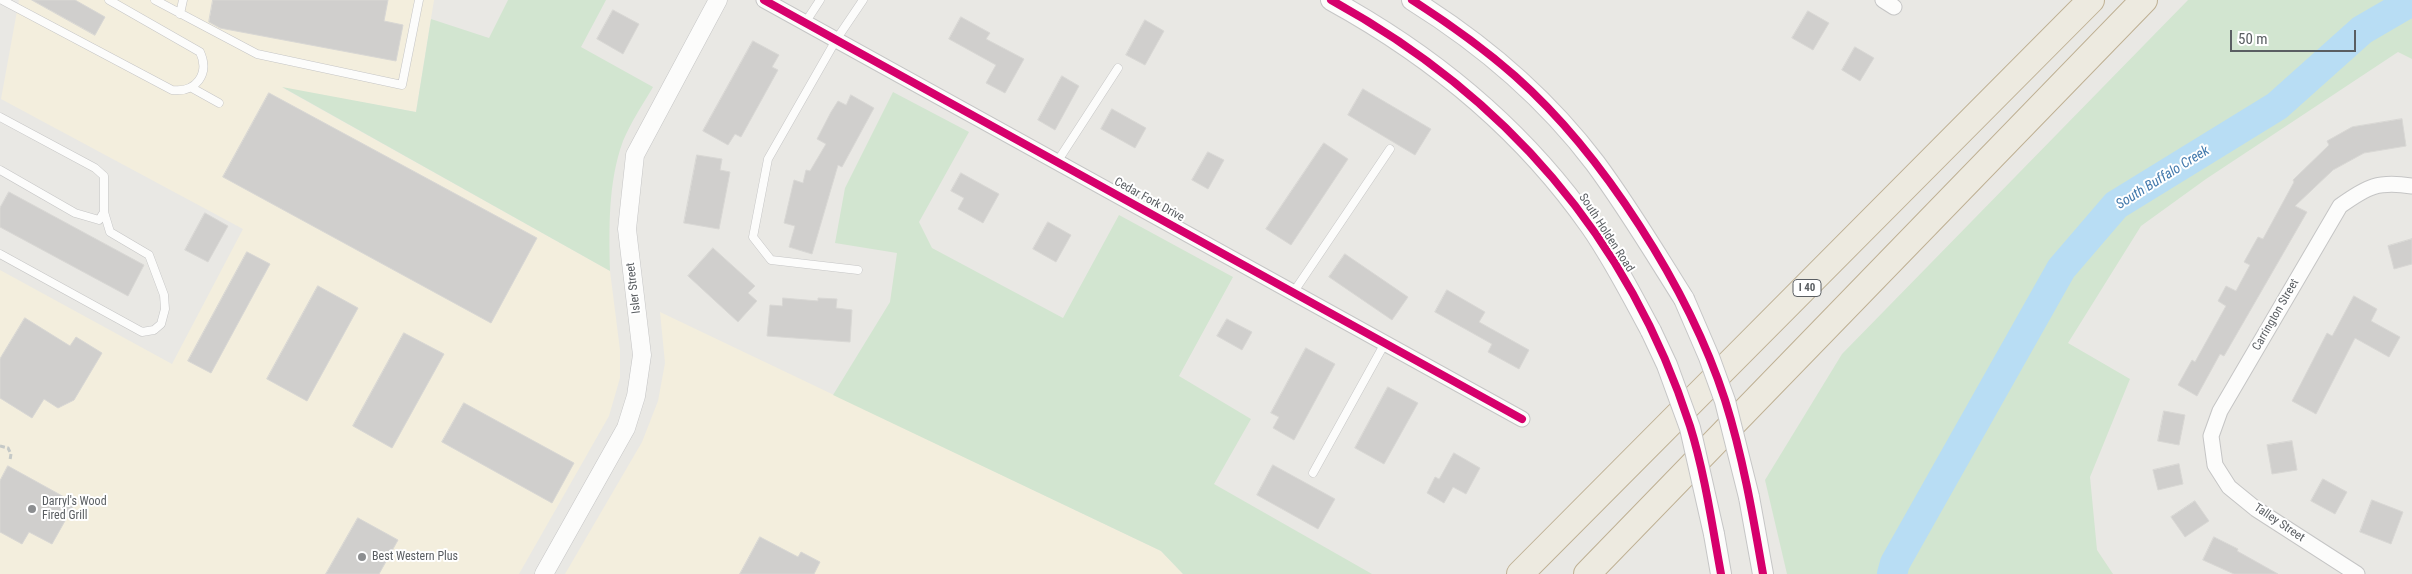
<!DOCTYPE html>
<html>
<head>
<meta charset="utf-8">
<style>
	body { margin:0 }
	#map { position:relative; width:2412px; height:574px; overflow:hidden; background:#e9e8e4; font-family:"Roboto Condensed",sans-serif }
	canvas { display:block }
	.scale { position:absolute; left:2230px; top:30px; width:126px; height:22px; box-sizing:border-box; border:2px solid #5a5e62; border-top:0; padding-left:6px; font-size:15px; line-height:18px; white-space:nowrap; color:#5a5e62; -webkit-text-stroke:4px #fff; paint-order:stroke }
</style>
</head>
<body>
<div id="map">
<canvas width="2412" height="574"></canvas>
<div class="scale">50 m</div>
</div>
<script>
const context = document.querySelector('canvas').getContext('2d');
context.lineJoin = 'round';
function paint(path, color) { context.fillStyle = color; context.fill(path, 'evenodd'); }
function trace(path, color, width, dash) { context.strokeStyle = color; context.lineWidth = width; context.lineCap = dash ? 'butt' : 'round'; context.setLineDash(dash || []); context.stroke(path); }
function label(font, color, halo, rows, align = 'center') {
  context.font = font + ' "Roboto Condensed",sans-serif'; context.lineWidth = 4; context.setLineDash([]); context.textBaseline = 'middle'; context.strokeStyle = halo; context.fillStyle = color; for (const [text, x, y, turn = 0] of rows) {
    context.save(); context.translate(x, y); context.rotate((+turn || 0) * Math.PI / 180); context.textAlign = isNaN(turn) ? turn : align; if (halo) context.strokeText(text, 0, 0); context.fillText(text, 0, 0); context.restore();
  }
}
paint(new Path2D(`
	M19 0H434L416 112 283 88 610 271 620 350V378L609 416 519 574H0V270L172 364 243 229 1 99Z
	M660 312 1161 551 1183 574H565L642 442 658 401 665 363Z`), '#f3eedd');
paint(new Path2D(`
	M508 0H606L581 47 653 87C643 104 631 122 623 141 608 182 609 228 610 271L282 87 416 112 431 19 489 38Z
	M2188 0H2412V59L2398 52 2206 179 2141 226 2068 343 2130 379 2090 477 2097 550 2113 574H1787L1765 480 1842 354Z
	M893 92 969 132 919 222 932 248 1063 318 1119 215 1233 277 1179 376 1251 419 1214 484 1372 574H1183L1161 551 833 395 890 302 897 253 835 243 845 188Z`), '#d2e5d0');
trace(new Path2D(`
	M1892 574 1895 563 2061 269 2116 205 2277 106 2362 30 2412 1`), '#b8ddf4', 30);
const building = new Path2D(`
	M32 0H75L105 17 95 35Z
	M213 0H388L384 21 403 25 396 61 220 28 209 22Z
	M613 10 639 24 623 54 597 39Z
	M1808 11 1829 23 1813 50 1792 38Z
	M961 17 990 33 986 39 1024 59 1005 93 986 83 996 65 949 39Z
	M1145 20 1164 31 1145 65 1126 55Z
	M753 41 779 55 772 67 778 70 741 137 735 134 728 145 703 131Z
	M1855 47 1874 58 1860 81 1842 70Z
	M1062 76 1079 86 1055 130 1038 120Z
	M1363 89 1431 129 1415 155 1348 115Z
	M269 93 537 238 491 323 223 177Z
	M851 95 874 108 842 167 838 165 812 254 789 247 795 226 784 223 794 180 803 183 806 170 810 171 826 144 817 139 831 112 838 101 846 105Z
	M1112 109 1146 128 1135 148 1101 129Z
	M2402 119 2406 146 2364 153 2333 170 2295 206 2307 212 2224 356 2220 354 2197 396 2178 385 2192 360 2195 362 2226 306 2218 301 2226 286 2236 291 2250 265 2244 262 2258 237 2263 239 2294 182 2293 180 2329 145 2327 141 2352 127Z
	M1324 143 1348 159 1291 245 1266 229Z
	M1208 152 1224 160 1208 189 1192 180Z
	M697 155 722 159 720 170 730 172 719 229 684 223Z
	M961 173 999 194 983 223 958 209 964 198 951 191Z
	M9 192 144 265 128 296 0 227V208Z
	M205 213 228 226 208 262 185 250Z
	M1048 222 1071 235 1056 262 1033 249Z
	M2412 239V264L2394 269 2388 246Z
	M713 248 755 286 748 293 757 301 738 322 688 276Z
	M247 252 270 264 211 373 188 361Z
	M1345 254 1408 297 1392 320 1329 277Z
	M318 286 358 308 307 401 267 379Z
	M1447 290 1485 312 1479 322 1529 350 1519 369 1488 352 1492 344 1435 312Z
	M2354 296 2377 309 2371 321 2400 337 2389 357 2355 338 2316 414 2292 401 2327 333 2332 336Z
	M783 298 818 301V298L837 299 836 308 852 310 850 342 767 336 770 305 782 306Z
	M25 318 70 346 76 337 102 353 74 400 58 408 44 399 32 418 0 398V359Z
	M1227 319 1252 332 1242 350 1217 336Z
	M404 333 444 354 392 448 353 426Z
	M1306 348 1335 364 1294 440 1273 428 1279 417 1271 413Z
	M1388 387 1418 403 1384 464 1355 448Z
	M464 403 574 463 552 503 442 442Z
	M2164 411 2185 415 2179 445 2158 441Z
	M2292 441 2297 470 2272 474 2267 445Z
	M1454 453 1480 468 1466 494 1453 487 1444 503 1427 493 1435 477 1439 479Z
	M2179 464 2183 484 2158 490 2153 470Z
	M1273 465 1335 499 1318 529 1257 495Z
	M8 466 75 503 52 544 29 532 22 544 0 532V481Z
	M2323 479 2347 492 2335 514 2311 501Z
	M2372 500 2403 512 2391 544 2360 532Z
	M2195 501 2209 521 2185 537 2171 517Z
	M358 518 398 540 379 574H326Z
	M760 537 798 557 801 552 820 562 814 574H740Z
	M2214 537 2238 549 2237 551 2278 574H2234L2203 560Z`);
paint(building, '#d0cfcd');
trace(building, '#d8d7d4', 1);
const service = new Path2D(`
	M2 0 172 90C196 93 210 74 200 52L109 0
	M155 0 257 54 402 85 419 0
	M180 14 183 0
	M805 23 820 0
	M192 88 219 103
	M0 117 95 168 104 176V212L110 232 149 255 164 295 165 309 161 324 154 330 142 332 0 254
	M1057 162 1118 68
	M0 170 75 213 99 220 104 212
	M858 270 771 260 753 237 768 159 836 40 863 0
	M1293 293 1390 149
	M1313 473 1385 343`);
const minor = new Path2D(`
	M764 0 1522 419
	M1883 0 1894 7
	M2357 574 2256 509 2229 487 2215 465 2211 436 2220 411 2340 206C2368 186 2378 181 2412 186`);
const tertiary = new Path2D(`
	M544 574 626 428 636 396 642 355 627 229 635 155 718 0`);
const secondary = new Path2D(`
	M1331 0C1433 56 1524 131 1591 227 1614 260 1632 296 1651 331
	M1412 0C1481 43 1545 97 1595 163 1627 206 1655 253 1684 299
	M1749 497 1763 574
	M1714 534 1721 574`);
const motorway = new Path2D(`
	M1520 574 2091 0
	M1587 574 2144 0`);
trace(service, '#c5c5c5', 9);
trace(minor, '#c5c5c5', 17);
trace(tertiary, '#c5c5c5', 19);
trace(secondary, '#c6c6c6', 22);
trace(motorway, '#bfb093', 28);
trace(new Path2D(`
	M0 446 8 448 11 454 10 460`), '#c5c9c7', 3, [5, 2.5]);
trace(service, '#fcfcfb', 8);
trace(minor, '#fcfcfb', 15);
trace(tertiary, '#fcfcfb', 18);
trace(secondary, '#fcfcfb', 20);
trace(motorway, '#edeae0', 26);
const secondaryBridge = new Path2D(`
	M1684 299 1709 357 1725 401 1749 497
	M1651 331 1667 365 1690 428 1714 534`);
trace(secondaryBridge, '#c6c6c6', 22, []);
trace(secondaryBridge, '#fcfcfb', 20);
trace(new Path2D(`
	M764 0 1522 419
	M1331 0C1504 95 1629 237 1690 426 1705 474 1712 525 1721 574
	M1412 0C1448 23 1483 48 1515 76 1603 154 1689 289 1725 400 1743 457 1753 516 1763 574`), '#d6006c', 8);
for (const [x, y, r, color] of [
	[32,509,5,"#8c8e90"],
	[362,557,5,"#8c8e90"]
]) { const dot = new Path2D(); dot.arc(x, y, r, 0, 2 * Math.PI); context.fillStyle = color; context.fill(dot); trace(dot, '#fff', 2); }
for (const [x, y, w] of [
	[1807,288,28]
]) { const box = new Path2D(); box.roundRect(x - w / 2, y - 8.5, w, 17, 4); context.fillStyle = '#fff'; context.fill(box); trace(box, '#5a5e62', 1); }
label('bold 11px', '#5a5e62', null, [
	["I 40",1807,288]
]);
label('12px', '#5a5e62', '#fff', [
	["Cedar Fork Drive",1149,200,29],
	["South Holden Road",1606,233,57],
	["Isler Street",634,288,-97],
	["Carrington Street",2276,315,-60],
	["Talley Street",2279,523,34]
]);
label('12px', '#5a5e62', '#fff', [
	["Darryl's Wood",42,502],
	["Fired Grill",42,516],
	["Best Western Plus",372,557]
], 'left');
label('italic 14px', '#4279ac', '#fff', [
	["South Buffalo Creek",2163,178,-32]
]);
</script>
</body>
</html>
